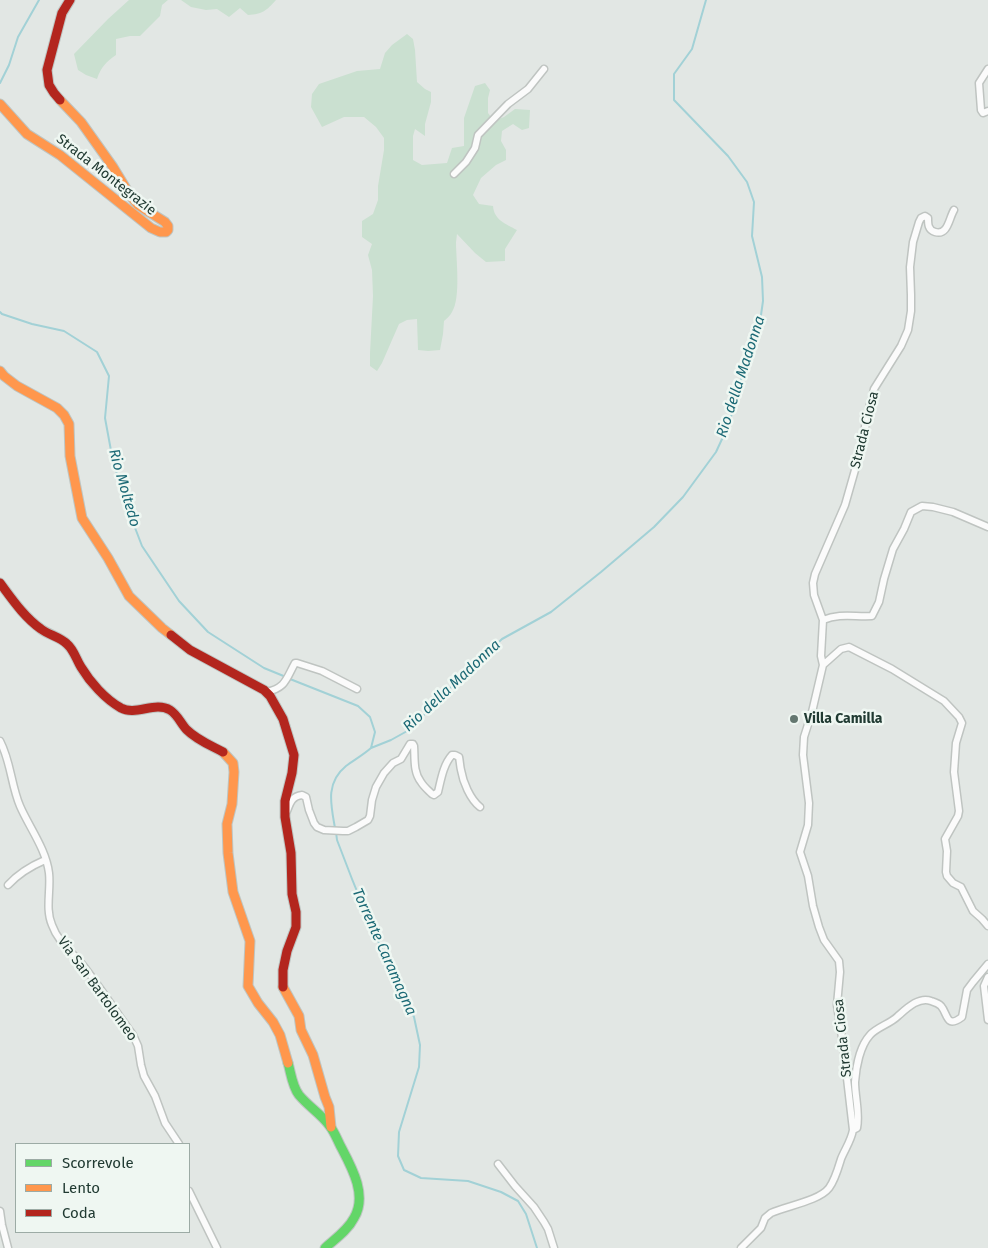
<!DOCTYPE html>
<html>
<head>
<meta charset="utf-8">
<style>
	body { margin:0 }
	#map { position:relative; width:988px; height:1248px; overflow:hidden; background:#e2e7e4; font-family:"Fira Sans",sans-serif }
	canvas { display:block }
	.legend { position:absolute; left:15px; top:1143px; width:175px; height:90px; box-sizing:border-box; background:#eff7f2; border:1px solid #9caba5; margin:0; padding:6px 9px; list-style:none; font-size:15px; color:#203a32 }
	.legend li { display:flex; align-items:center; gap:10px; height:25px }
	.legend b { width:25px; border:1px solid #9caba5 }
</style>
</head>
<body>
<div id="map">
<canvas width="988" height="1248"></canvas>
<ul class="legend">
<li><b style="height:6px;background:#63d668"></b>Scorrevole</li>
<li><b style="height:6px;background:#ff974d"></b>Lento</li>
<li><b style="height:6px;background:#b3261e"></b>Coda</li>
</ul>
</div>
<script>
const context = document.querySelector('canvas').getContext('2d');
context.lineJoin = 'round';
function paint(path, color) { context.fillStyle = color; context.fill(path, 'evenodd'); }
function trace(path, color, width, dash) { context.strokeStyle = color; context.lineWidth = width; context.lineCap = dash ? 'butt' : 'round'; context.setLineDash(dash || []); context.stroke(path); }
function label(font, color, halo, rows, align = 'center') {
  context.font = font + ' "Fira Sans",sans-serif'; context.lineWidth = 5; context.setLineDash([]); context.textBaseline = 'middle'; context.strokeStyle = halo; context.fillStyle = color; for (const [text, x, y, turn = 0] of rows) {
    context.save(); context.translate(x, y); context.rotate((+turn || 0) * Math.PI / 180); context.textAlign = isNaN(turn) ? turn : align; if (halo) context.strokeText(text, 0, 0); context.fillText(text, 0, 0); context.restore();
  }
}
paint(new Path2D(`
	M129 0H168L162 5 160 16 140 36H130L116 39V55C106 62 101 67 97 79L86 75 78 70 74 54 108 19Z
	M181 0H276C266 11 263 14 248 15L240 8 229 17 217 9 206 10 191 7Z
	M407 34 413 39 415 50 417 82 425 89 431 92V102L425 124V136L415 129 413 136V160L422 165 447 163 452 148 464 146V118L475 86 485 83 490 90 488 98V113L494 121 504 117 515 109 530 110 529 128 522 130 513 124 502 131 501 141 506 150V160L496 165 481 178 473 195 479 204 493 206C494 220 506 224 517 230L505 249V261L486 262 475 253 457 234 456 242C456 259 461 298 452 312 450 316 447 318 444 321L443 334 440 350 428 351 418 350 417 319 407 320 399 324 382 363 377 371 370 366V353L373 296 372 270 368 255 372 244 362 237V221L373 214 378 200V186L384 150V138L376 127 364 117H344L322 127 311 107 312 94 319 84 357 71 380 69 385 53 392 45Z`), '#cae0d0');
trace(new Path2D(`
	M0 83 9 65 18 37 39 0
	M0 312 2 314 32 324 64 331 97 352 109 376 105 418 112 456 124 499 142 546 179 601 208 632 264 668 286 677
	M290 679 358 706 370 717 375 732 371 748C363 755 354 760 346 766 325 783 331 805 335 828
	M371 748 391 740 409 730 460 678 502 639 551 612 601 572 654 527 683 497 716 452 729 424 743 371 759 329 763 301 762 277 752 236 754 202 747 182 728 156 674 100V74L692 49 706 0
	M336 832 337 840 352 879 372 928 414 1017 420 1045 419 1067 399 1132 398 1156 404 1170 421 1178 468 1181 501 1192 518 1201 526 1214 537 1248`), '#a2d1d6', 2);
const street = new Path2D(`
	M988 69 979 83 981 110 983 113 988 111
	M454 174 466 162 475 148 478 135 508 104 528 89 544 69
	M823 620C840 613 854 617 872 616L879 602 884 579 893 549 904 529 911 512 922 506 933 507 953 512 988 527
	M823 665 841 649 849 647 892 669 944 701 959 717 962 723 956 743 954 772 959 811 958 816 945 839 947 851 946 872 947 876 953 883 961 887 973 911 982 919 988 926
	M266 692C286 688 286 679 295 663H297L322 671 357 689
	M0 741C11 762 11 785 20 806 29 827 46 849 49 873 51 890 45 909 52 925 58 942 71 951 82 964 100 987 116 1012 133 1035L138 1046 141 1065 144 1076 155 1096 165 1123 179 1144
	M287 811C290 803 292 796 302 795L306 797 309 810 314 823 317 827 324 830 343 831H348L356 827 368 820 370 816 372 800 376 787 384 773 393 763 401 759 410 744H413L414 746C415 758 413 772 421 782 424 787 428 790 432 794L434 795 438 792C441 780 443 765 452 755H455L459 757C460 762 460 766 461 770 463 782 470 799 480 807
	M8 885C18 874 31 866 45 860
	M988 977 984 986 988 1020
	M853 1130 857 1128C860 1113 855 1097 855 1082 856 1067 860 1046 870 1035 877 1027 890 1024 898 1016 906 1009 919 996 931 1001 934 1002 938 1003 941 1006 948 1014 946 1029 962 1017L967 990 973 982 988 964
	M498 1164 515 1186 534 1207 544 1222 548 1229 554 1248
	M189 1191 217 1248
	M0 1211 2 1225 8 1248
	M741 1248 761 1228 765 1218 771 1213C786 1206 819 1201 829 1188 835 1180 838 1169 841 1159 845 1149 851 1141 853 1130L843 1044 837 1005 840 972 839 961 824 940 819 927 813 906 808 876 800 852 808 825 809 803 803 755 804 737 812 712 823 665 821 656 823 620 814 595 813 583 815 574 845 505 863 442 866 420 874 389 901 346 908 330 911 311V295L910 267 913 242 919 222 921 218 925 216 928 218C928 224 928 230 935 232 948 236 949 218 954 210`);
const fast = new Path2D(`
	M288 1063C291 1073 292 1086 299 1095 308 1106 321 1114 329 1125 334 1131 337 1139 340 1145 351 1166 368 1195 354 1218 348 1230 335 1239 325 1248`);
const slow = new Path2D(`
	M0 104 27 134 60 155 151 228 160 232H166L168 230V226L165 222 138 205 130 195 113 167 81 122 60 100
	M0 371 4 376 17 386 57 408 64 415 69 424 70 456 82 518 108 558 129 596 162 628 171 635
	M223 752 233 763 234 772 232 804 227 824 228 853 233 892 250 941 248 986 258 1003 273 1022 280 1035 288 1063
	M283 987 299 1016 301 1030 313 1055 325 1097 329 1107 331 1127`);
const jam = new Path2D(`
	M60 100 54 93 49 85 47 70 62 13 70 0
	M0 583C12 599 24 617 41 629 49 635 60 637 67 644 74 650 76 659 81 667 90 682 105 699 121 708 136 716 155 701 170 710 178 715 181 724 187 730 197 740 210 745 223 752
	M171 635 190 650 264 690 270 696 283 719 294 755 292 773 285 801V817L291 853 292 894 296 912V927L287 951 283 970V987`);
trace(street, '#bfc4c1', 9);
trace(fast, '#bec5c2', 11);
trace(slow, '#bec5c2', 11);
trace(jam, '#bec5c2', 11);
trace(street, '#fbfbfb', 6);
trace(fast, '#63d668', 9);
trace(slow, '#ff974d', 9);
trace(jam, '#b3261e', 9);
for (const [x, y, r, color] of [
	[794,719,5,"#647770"]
]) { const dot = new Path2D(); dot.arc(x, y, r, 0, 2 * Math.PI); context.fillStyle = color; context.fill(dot); trace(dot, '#eff7f2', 2); }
label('14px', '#203a32', '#eff7f2', [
	["Strada Montegrazie",106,175,38],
	["Strada Ciosa",865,430,-76],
	["Via San Bartolomeo",97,989,54],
	["Strada Ciosa",843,1038,-96]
]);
label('bold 14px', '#203a32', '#eff7f2', [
	["Villa Camilla",804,719]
], 'left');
label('italic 15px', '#1b6975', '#eff7f2', [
	["Rio della Madonna",741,377,-72],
	["Rio Moltedo",124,488,74],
	["Rio della Madonna",452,686,-43],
	["Torrente Caramagna",384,952,66]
]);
</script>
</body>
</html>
